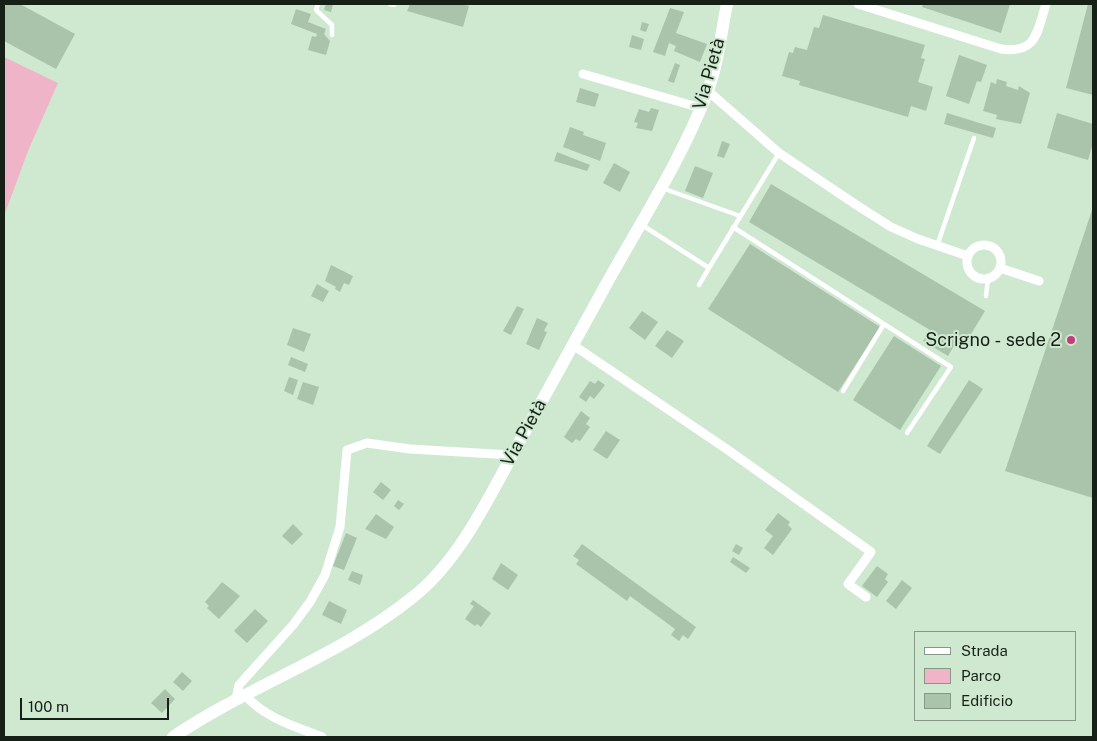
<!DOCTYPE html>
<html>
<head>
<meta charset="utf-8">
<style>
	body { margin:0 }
	#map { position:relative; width:1097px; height:741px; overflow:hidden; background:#cee9d0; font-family:"Public Sans",sans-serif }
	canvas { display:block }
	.frame { position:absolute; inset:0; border:5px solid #172017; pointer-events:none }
	.legend { position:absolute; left:914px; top:631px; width:162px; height:90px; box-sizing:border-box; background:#cee9d0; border:1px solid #859986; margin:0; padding:6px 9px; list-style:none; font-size:15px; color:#172017 }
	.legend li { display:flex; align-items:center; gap:10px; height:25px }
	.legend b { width:25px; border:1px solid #859986 }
	.scale { position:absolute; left:20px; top:698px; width:149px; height:22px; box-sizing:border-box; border:2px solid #172017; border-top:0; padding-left:6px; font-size:15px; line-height:18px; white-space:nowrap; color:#172017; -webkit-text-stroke:4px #cee9d0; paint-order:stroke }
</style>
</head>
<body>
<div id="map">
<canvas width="1097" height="741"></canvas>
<div class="frame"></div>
<ul class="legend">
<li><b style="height:6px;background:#fff"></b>Strada</li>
<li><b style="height:14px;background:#f0b4c9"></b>Parco</li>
<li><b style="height:14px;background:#aac3ab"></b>Edificio</li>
</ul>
<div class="scale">100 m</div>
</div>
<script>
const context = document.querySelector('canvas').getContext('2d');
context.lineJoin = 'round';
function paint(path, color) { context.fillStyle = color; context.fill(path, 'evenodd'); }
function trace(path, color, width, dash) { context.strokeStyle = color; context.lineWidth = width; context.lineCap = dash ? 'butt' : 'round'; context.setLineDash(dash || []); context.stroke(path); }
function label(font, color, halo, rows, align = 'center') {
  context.font = font + ' "Public Sans",sans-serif'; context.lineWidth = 4; context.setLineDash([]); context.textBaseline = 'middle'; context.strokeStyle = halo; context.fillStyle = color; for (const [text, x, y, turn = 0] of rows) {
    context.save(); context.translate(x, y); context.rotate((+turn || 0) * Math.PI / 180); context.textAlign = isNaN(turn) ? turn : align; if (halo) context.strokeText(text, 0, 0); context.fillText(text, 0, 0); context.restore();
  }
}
paint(new Path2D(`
	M4 57 58 83 28 151 4 216Z`), '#f0b4c9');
paint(new Path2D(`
	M6 4H20L75 34 56 69 4 41V8Z
	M326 4H333L331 12 324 10Z
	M410 4H462L469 6 463 27 407 11Z
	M923 4H1010L1001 33 922 7Z
	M1088 4H1093V95L1066 88Z
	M670 8 684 12 676 33 707 44 700 62 674 51 676 46 669 43 665 56 653 52Z
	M296 9 311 14 308 22 326 29 324 34 330 41 326 55 308 50 312 36 316 37 317 34 291 24Z
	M823 15 925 45 921 58 925 59 918 82 933 87 926 111 911 106 908 117 799 85 800 81 782 76 789 52 793 53 795 47 807 50 814 27 819 28Z
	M642 22 649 24 646 32 640 30Z
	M632 35 644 39 641 50 629 47Z
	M959 55 987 65 981 82 977 81 969 104 946 96Z
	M675 63 680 65 674 83 668 81Z
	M997 79 1007 82 1006 86 1018 90 1019 86 1030 93 1021 124 996 119 997 115 983 111 991 82 996 84Z
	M580 88 599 94 595 107 576 102Z
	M651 108 659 110 652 131 636 128 638 123 634 122 639 109 649 112Z
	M947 113 996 128 993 138 944 124Z
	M1057 113 1093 124V143L1088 160 1047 148Z
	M570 127 584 132 583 135 606 143 600 161 563 147Z
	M722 141 730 144 724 158 717 156Z
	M557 152 590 165 587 171 554 161Z
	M614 163 630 172 620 192 603 183Z
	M695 166 713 173 703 198 685 191Z
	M771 184 985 311 962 349 955 344 948 356 923 341 930 330 749 222Z
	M1093 207V498L1005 471Z
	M750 244 880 327 838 392 708 309Z
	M331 265 353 276 349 285 344 283 340 292 335 289 336 287 325 281Z
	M317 284 329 291 323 302 311 296Z
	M517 306 524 309 511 335 503 331Z
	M642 311 658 322 645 340 629 328Z
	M537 318 548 323 544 331 547 332 539 350 526 344Z
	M293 328 311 334 304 352 287 345Z
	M667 330 684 341 672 358 655 346Z
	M894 336 941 366 900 430 853 400Z
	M291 357 308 364 305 372 288 365Z
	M289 377 298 380 293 395 284 391Z
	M598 380 605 385 594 399 590 396 586 402 579 397 590 381 595 384Z
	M969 380 983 389 940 454 927 446Z
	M303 382 319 387 313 405 297 399Z
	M581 411 590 418 586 424 590 427 580 441 576 439 572 443 564 437Z
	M606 431 620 440 607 459 593 450Z
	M381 482 391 490 383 500 373 492Z
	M398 500 404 504 399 510 394 506Z
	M778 513 790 522 788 525 792 529 773 555 764 548 773 536 765 530Z
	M376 514 394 527 386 539 365 529Z
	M293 524 303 534 292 545 282 536Z
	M346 533 357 538 344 570 333 566Z
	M582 544 696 627 688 639 683 635 679 641 671 635 675 629 630 596 627 601 576 564 579 560 573 556Z
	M736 544 743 548 739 555 732 551Z
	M733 557 750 568 746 573 730 562Z
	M501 563 518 575 508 590 492 579Z
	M877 566 888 574 885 579 888 582 877 597 862 586Z
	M352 571 363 575 360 585 348 580Z
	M902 580 912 588 896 609 886 601Z
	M222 582 240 596 219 619 207 608 209 606 205 602Z
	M473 600 491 613 481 627 477 624 475 626 465 619 474 606 470 604Z
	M329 601 347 610 341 624 322 615Z
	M255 609 268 621 247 643 234 631Z
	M182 672 192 681 183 691 173 682Z
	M165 689 175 699 162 713 151 703Z`), '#aac3ab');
trace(new Path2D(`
	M318 4 316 10 332 25V35
	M390 4 394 5
	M662 188 740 216
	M642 225 709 268 779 153
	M733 227 884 324 843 391
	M937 246 974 138
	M699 285 709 268
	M986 296 988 279
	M884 324 951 367 907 433`), '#fff', 4.5);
trace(new Path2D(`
	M858 4 1001 49C1037 54 1037 32 1046 4
	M583 74 701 108
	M708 91 779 153 858 206 891 227 918 239 968 256
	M967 262a17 17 0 1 1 34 0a17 17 0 1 1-34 0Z
	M1000 268 1039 281
	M573 345 728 450 871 552 848 584 866 597
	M245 695C265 718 294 726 322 737
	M236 699 239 685 293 625 310 602 325 575 340 527 347 450 367 443 410 449 512 455`), '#fff', 9);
trace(new Path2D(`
	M173 737C250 685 340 656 413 597 458 562 489 498 516 448 545 396 573 344 602 292 638 226 680 163 707 93 718 65 721 33 727 4`), '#fff', 12);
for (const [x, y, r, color] of [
	[1071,340,5,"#c53d7b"]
]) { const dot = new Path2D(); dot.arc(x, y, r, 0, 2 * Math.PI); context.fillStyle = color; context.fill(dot); trace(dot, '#cee9d0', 2); }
label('18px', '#172017', '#cee9d0', [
	["Via Pietà",709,74,-74],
	["Via Pietà",524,433,-61]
]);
label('18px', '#172017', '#cee9d0', [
	["Scrigno - sede 2",1061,340]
], 'right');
</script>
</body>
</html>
